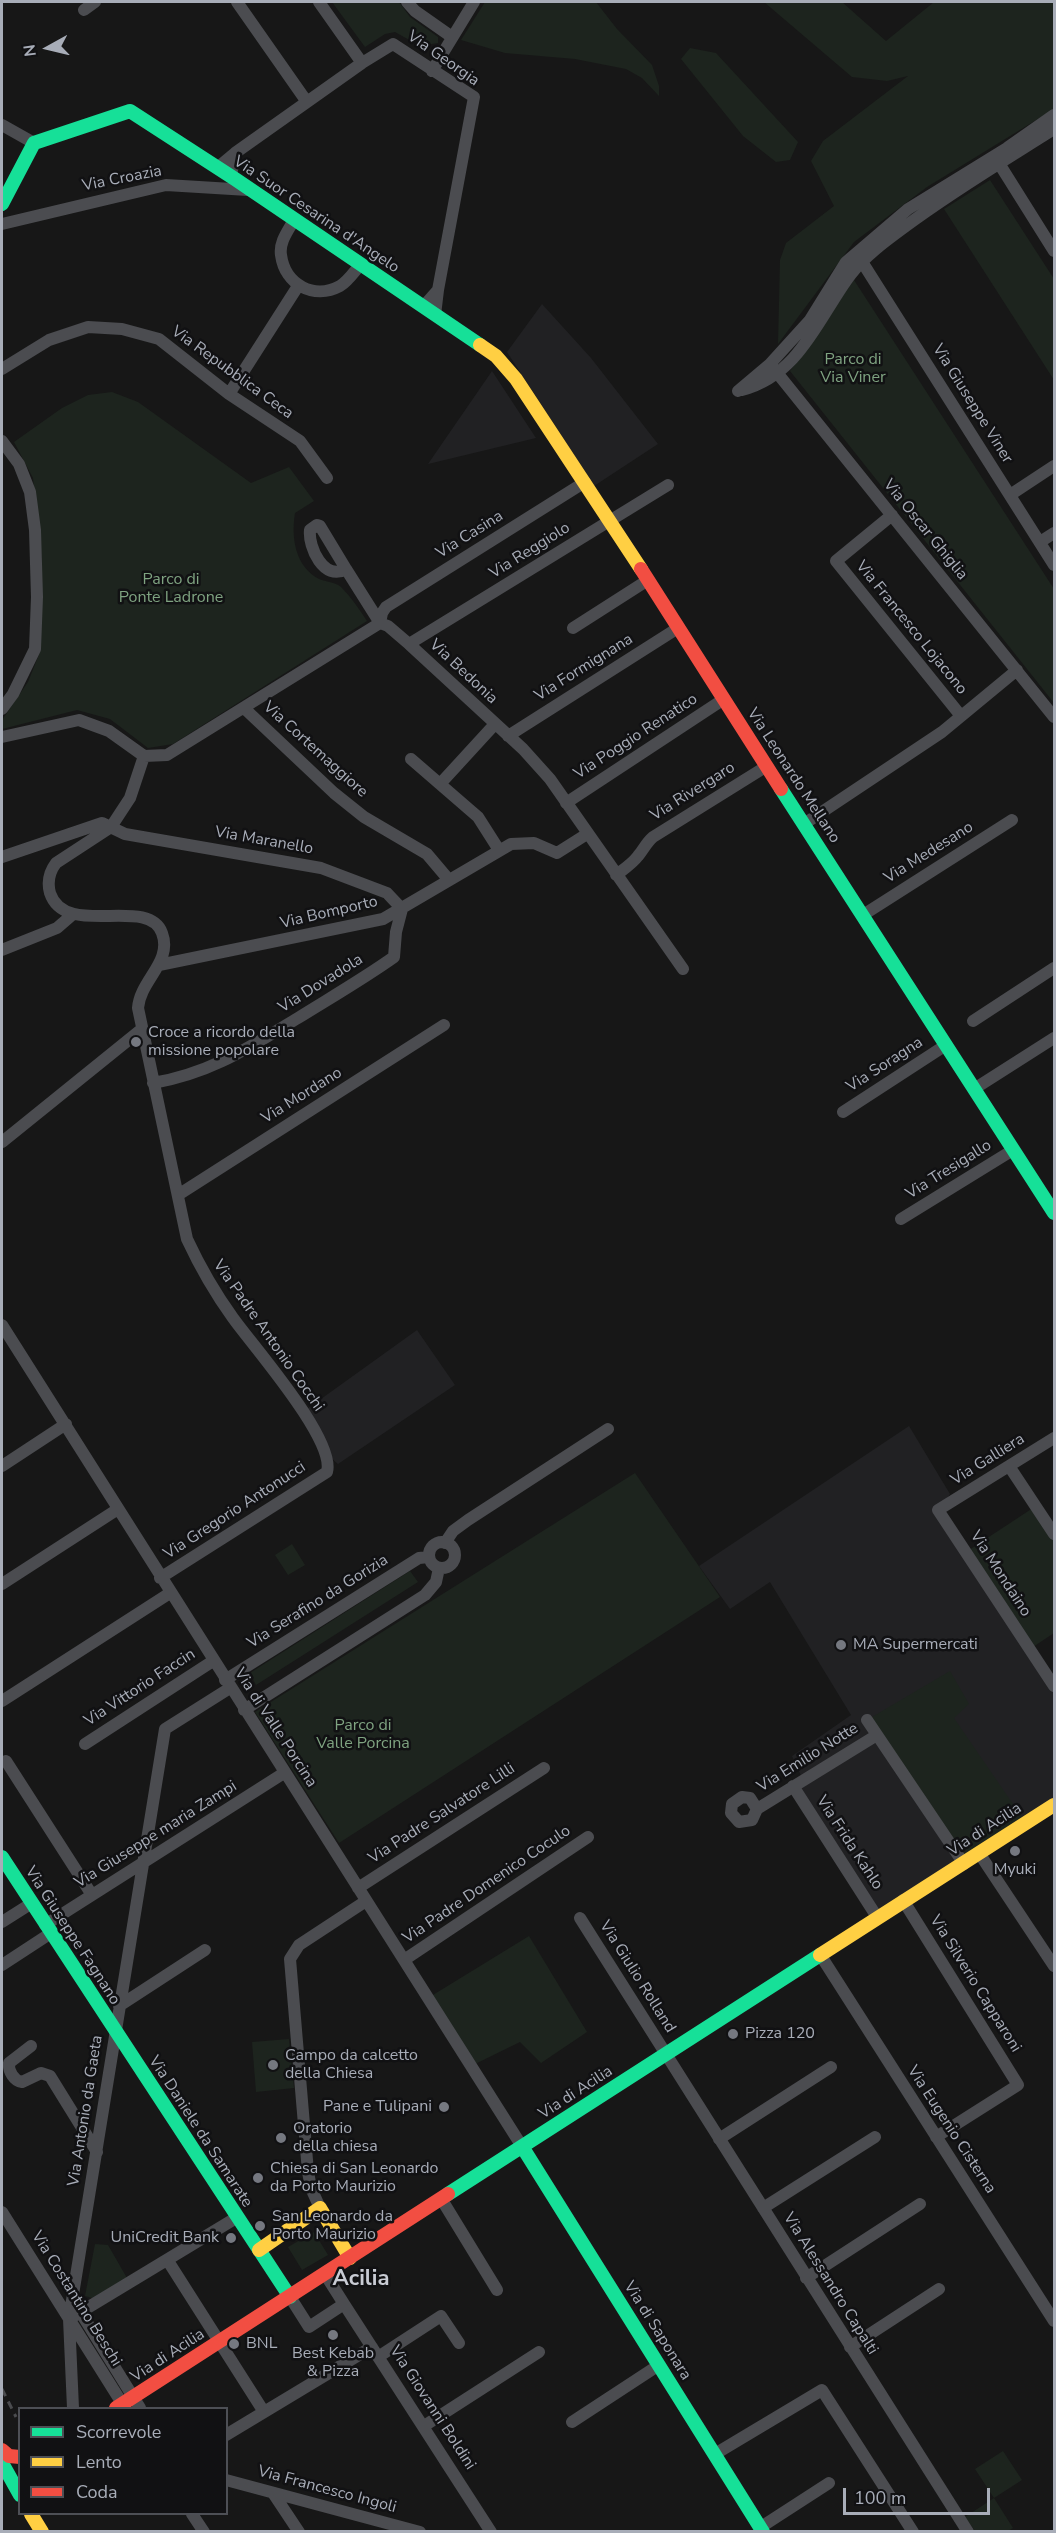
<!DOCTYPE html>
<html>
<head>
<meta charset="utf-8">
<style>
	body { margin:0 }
	#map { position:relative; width:1056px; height:2533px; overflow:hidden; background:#171717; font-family:"Nunito Sans",sans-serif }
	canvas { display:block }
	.frame { position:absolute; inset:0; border:3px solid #a8adb8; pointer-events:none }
	.legend { position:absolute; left:18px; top:2407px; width:210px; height:108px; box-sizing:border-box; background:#111113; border:2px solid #4d4f55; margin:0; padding:8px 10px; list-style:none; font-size:18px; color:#a8adb8 }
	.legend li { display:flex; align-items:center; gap:12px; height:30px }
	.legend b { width:30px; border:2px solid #4d4f55 }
	.north { position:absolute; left:18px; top:18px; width:60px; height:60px; -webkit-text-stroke:4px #111113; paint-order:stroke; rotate:262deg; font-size:16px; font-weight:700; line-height:24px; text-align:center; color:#a8adb8 }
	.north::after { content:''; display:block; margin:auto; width:21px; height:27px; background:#a8adb8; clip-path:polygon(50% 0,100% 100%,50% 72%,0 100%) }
	.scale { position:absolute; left:843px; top:2488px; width:147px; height:27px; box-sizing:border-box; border:3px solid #a8adb8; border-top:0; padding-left:8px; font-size:18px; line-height:21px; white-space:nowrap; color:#a8adb8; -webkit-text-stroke:4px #111113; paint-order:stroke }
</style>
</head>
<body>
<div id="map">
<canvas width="1056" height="2533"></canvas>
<div class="frame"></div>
<ul class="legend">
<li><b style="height:8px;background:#16e098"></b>Scorrevole</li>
<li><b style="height:8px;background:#ffcf43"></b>Lento</li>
<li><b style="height:8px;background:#f24e42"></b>Coda</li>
</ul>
<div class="north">N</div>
<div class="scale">100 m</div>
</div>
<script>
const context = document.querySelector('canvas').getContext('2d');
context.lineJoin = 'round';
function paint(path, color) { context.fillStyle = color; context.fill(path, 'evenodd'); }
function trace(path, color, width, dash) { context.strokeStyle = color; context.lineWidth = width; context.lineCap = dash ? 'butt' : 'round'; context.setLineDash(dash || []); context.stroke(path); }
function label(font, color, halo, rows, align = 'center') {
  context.font = font + ' "Nunito Sans",sans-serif'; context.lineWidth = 5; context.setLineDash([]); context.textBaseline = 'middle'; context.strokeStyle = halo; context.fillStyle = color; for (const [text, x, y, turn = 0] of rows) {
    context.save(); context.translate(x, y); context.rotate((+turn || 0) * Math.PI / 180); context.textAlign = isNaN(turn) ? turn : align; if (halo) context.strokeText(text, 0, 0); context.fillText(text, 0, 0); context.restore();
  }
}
paint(new Path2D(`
	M542 304 591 358 658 444 594 486 507 352Z
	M492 371 536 438 428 464Z
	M417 1330 455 1385 338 1464 331 1458 307 1409Z
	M909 1426 950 1494 939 1511 1054 1687V1804L877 1917 793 1786 803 1780 792 1756 851 1715 770 1582 730 1609 699 1566Z`), '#212123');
paint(new Path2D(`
	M332 2H399L410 17 438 37V43L420 46 395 32 385 34 365 47Z
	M485 2H596L617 29 652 65 659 86V96L642 78 626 69 575 59 505 53 461 40Z
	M764 2H842L886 41 934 2H1054V109L927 187 854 242 778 344 780 260 786 243 834 206 811 161 823 141 908 76 887 81 852 77Z
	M690 48 716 53 798 142 790 160 776 162 743 136 681 59Z
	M990 180 1054 279V380L944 209Z
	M854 280 1054 589V703L790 371Z
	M112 392 138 402 251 483 289 467 314 501 295 513C291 538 295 566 319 579 326 582 335 582 341 587 351 597 359 609 367 621L173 744 148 748 110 719 77 710 2 729V720L28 682 40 652 42 559 33 478 14 442 62 408 88 395Z
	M635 1473 720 1597 339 1843 255 1712Z
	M1036 1506 1054 1534V1633L1030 1649 966 1552Z
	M292 1544 305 1565 288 1575 275 1555Z
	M410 1571 418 1582 256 1685 250 1673Z
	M950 1671 969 1704 954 1718 1026 1823 966 1865 867 1720Z
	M529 1936 587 2032 541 2063 520 2042 471 2066 428 1998Z
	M289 2039 294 2088 256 2092 252 2042Z
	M314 2232 328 2255 302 2270 288 2247Z
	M95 2244 108 2245 127 2278 99 2300 85 2296Z
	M1003 2451 1022 2480 994 2498 1013 2528 1008 2531H975L965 2517 994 2498 975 2469Z`), '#1d241e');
trace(new Path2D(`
	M237 2 307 102
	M319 2 362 63
	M407 2 415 11 452 37
	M84 10 95 2
	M432 71 474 2
	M2 125 34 143
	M235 153 362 63 393 44 474 97 438 290
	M995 157 1054 251
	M217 168 235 153 231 176
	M294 220C288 231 279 242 281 255 285 285 314 300 340 286 348 281 354 272 360 265
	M2 224 166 185 248 190
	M859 257 1054 565
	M423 307 438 290 435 315
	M770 364 1054 717
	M2 369 49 340 88 327 122 329 159 339 229 394 300 441 327 478
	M742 390C800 375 819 316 851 274 866 255 887 240 906 226 953 191 1005 160 1054 129
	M738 391 770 364 810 320 846 262 908 209 1007 148 1054 115
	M229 394 298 286
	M2 441 19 464 30 492 35 530 37 597 35 649 13 694 2 709
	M1010 495 1054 466
	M892 515 836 561 961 716
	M317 525 320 526 346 569C324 582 308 547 310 530Z
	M1040 542 1054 533
	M346 569 380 623
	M380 623 382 613 386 607 585 482
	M573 628 648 580
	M409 644 668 485
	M245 709 334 793 364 817 427 854 449 880
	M508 736 678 628
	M2 737 79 720 109 731 144 756 130 798 111 827 56 863C50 871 47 882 50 893 65 939 148 895 162 933 173 962 140 980 138 1008L187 1239C200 1267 215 1293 233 1318 253 1346 336 1440 327 1472L160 1578
	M144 756 167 755 380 623 388 626 409 644 523 749 550 779 683 969
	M411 759 478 817 499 850
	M440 784 495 724
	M566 803 724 699
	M804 824 942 732 1017 670
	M2 857 102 823 125 834 321 868 387 893 402 909 396 932 394 957C363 979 330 998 298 1018 248 1048 211 1073 153 1083
	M616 875C624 869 632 864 638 856 644 849 646 843 653 837L767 766
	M863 915 1012 820
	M2 950 57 928 72 915
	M159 965 383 919 511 844 534 843 557 853 587 834
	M973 1021 1054 968
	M974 1089 1054 1038
	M843 1112 946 1045
	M2 1142 142 1029
	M178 1195 444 1025
	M901 1219 1013 1150
	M2 1325 523 2148
	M1054 1438 938 1510 1054 1686
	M2 1466 66 1424
	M1009 1466 1054 1534
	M429 1555a13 13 0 1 1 26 0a13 13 0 1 1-26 0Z
	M445 1543 453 1531 468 1520 608 1429
	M2 1584 118 1509
	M225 1680 419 1558 429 1557
	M2 1701 170 1593
	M244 1710 425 1595 436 1582 439 1568
	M867 1720 964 1864
	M85 1744 213 1661
	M6 1761 92 1895
	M793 1786 877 1917
	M757 1809 750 1798 742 1797 732 1804 731 1813 739 1822 752 1820 757 1809 877 1735
	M979 1853 1054 1966
	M358 1888 544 1768
	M903 1900 1018 2085 936 2137
	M580 1918 968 2532
	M2 1922 32 1903
	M45 1925 284 1773
	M821 1956 1054 2321
	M404 1960 588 1837
	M2 1965 51 1933
	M119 2006 205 1950
	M31 2046 9 2063C8 2071 14 2081 22 2082L41 2073 50 2076 97 2152
	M719 2139 831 2067
	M442 2200 497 2290
	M320 2208 311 2188 308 2172 290 1959 299 1945 366 1901
	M763 2208 875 2137
	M2 2212 125 2408
	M168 2261 264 2412
	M806 2278 920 2204
	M290 2297 309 2327 344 2304 325 2274
	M344 2304 491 2532
	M81 2313 140 2408
	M69 2319 236 2218
	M850 2347 939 2289
	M378 2357 441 2316 459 2343
	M73 2408 69 2319 165 1729 230 1688
	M572 2422 659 2365
	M424 2426 539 2352
	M226 2435 372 2347
	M715 2454 822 2390 913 2532
	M226 2480 420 2532
	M273 2493 299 2532
	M192 2514 204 2532
	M761 2527 829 2483`), '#4b4c50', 12);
trace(new Path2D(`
	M2 204 34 143 130 111 235 179 480 345
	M781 789 1054 1213
	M2 1857 290 2297
	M523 2148 763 2532
	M448 2194 820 1955
	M2 2463 20 2495`), '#16e098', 14);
trace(new Path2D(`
	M480 345 496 356 516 379 641 569
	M820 1955 1054 1805
	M259 2250 320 2208 350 2258
	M31 2514 42 2532`), '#ffcf43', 14);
trace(new Path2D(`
	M641 569 781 789
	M116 2408 448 2194
	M2 2450 9 2456 20 2457`), '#f24e42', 14);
trace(new Path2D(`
	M2 2389 16 2417`), '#4b4c4f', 3, [8, 6]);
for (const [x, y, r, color] of [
	[136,1042,6,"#757880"],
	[841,1645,6,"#757880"],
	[1015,1851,6,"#757880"],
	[733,2034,6,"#757880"],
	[273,2065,6,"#757880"],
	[444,2107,6,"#757880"],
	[281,2138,6,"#757880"],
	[258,2178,6,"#757880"],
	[260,2226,6,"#757880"],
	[231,2238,6,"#757880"],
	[333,2335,6,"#757880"],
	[234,2344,6,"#757880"]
]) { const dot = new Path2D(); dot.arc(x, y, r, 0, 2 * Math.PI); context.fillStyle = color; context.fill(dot); trace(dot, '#111113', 2); }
label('16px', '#a8adb8', '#111113', [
	["Via Georgia",443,59,35],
	["Via Croazia",122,179,-11],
	["Via Suor Cesarina d'Angelo",316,215,34],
	["Via Repubblica Ceca",232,373,36],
	["Via Giuseppe Viner",972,404,58],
	["Via Oscar Ghiglia",925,530,51],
	["Via Casina",470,535,-32],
	["Via Reggiolo",530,551,-32],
	["Via Francesco Lojacono",911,628,51],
	["Via Formignana",584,668,-32],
	["Via Bedonia",463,672,43],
	["Via Poggio Renatico",636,737,-33],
	["Via Cortemaggiore",315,750,42],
	["Via Leonardo Mellano",793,776,57],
	["Via Rivergaro",693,792,-32],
	["Via Maranello",264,841,10],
	["Via Medesano",929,853,-32],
	["Via Bomporto",329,913,-13],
	["Via Dovadola",321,984,-32],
	["Via Soragna",885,1065,-33],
	["Via Mordano",302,1096,-32],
	["Via Tresigallo",949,1170,-32],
	["Via Padre Antonio Cocchi",268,1336,55],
	["Via Galliera",988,1460,-32],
	["Via Gregorio Antonucci",235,1511,-33],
	["Via Mondaino",1000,1574,57],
	["Via Serafino da Gorizia",318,1602,-32],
	["Via Vittorio Faccin",140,1688,-33],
	["Via di Valle Porcina",275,1728,57],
	["Via Emilio Notte",808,1758,-32],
	["Via Padre Salvatore Lilli",442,1814,-33],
	["Via di Acilia",985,1830,-33],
	["Via Giuseppe maria Zampi",156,1835,-32],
	["Via Frida Kahlo",849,1843,57],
	["Via Padre Domenico Coculo",487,1885,-34],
	["Via Giuseppe Fagnano",72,1936,57],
	["Via Giulio Rolland",637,1977,58],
	["Via Silverio Capparoni",975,1984,58],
	["Via di Acilia",576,2093,-33],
	["Via Antonio da Gaeta",86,2111,-81],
	["Via Eugenio Cisterna",951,2130,57],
	["Via Daniele da Samarate",200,2132,57],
	["Via Alessandro Capalti",830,2284,58],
	["Via Costantino Beschi",76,2299,58],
	["Via di Saponara",657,2331,58],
	["Via di Acilia",168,2356,-33],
	["Via Giovanni Boldini",432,2408,57],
	["Via Francesco Ingoli",327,2490,15]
]);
label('16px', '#7fa381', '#111113', [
	["Parco di",853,360],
	["Via Viner",853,378],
	["Parco di",171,580],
	["Ponte Ladrone",171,598],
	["Parco di",363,1726],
	["Valle Porcina",363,1744]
]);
label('16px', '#a8adb8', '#111113', [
	["Croce a ricordo della",148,1033],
	["missione popolare",148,1051],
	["MA Supermercati",853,1645],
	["Myuki",1015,1870,"center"],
	["Pizza 120",745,2034],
	["Campo da calcetto",285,2056],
	["della Chiesa",285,2074],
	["Pane e Tulipani",432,2107,"right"],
	["Oratorio",293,2129],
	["della chiesa",293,2147],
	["Chiesa di San Leonardo",270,2169],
	["da Porto Maurizio",270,2187],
	["San Leonardo da",272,2217],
	["Porto Maurizio",272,2235],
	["UniCredit Bank",219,2238,"right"],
	["BNL",246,2344],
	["Best Kebab",333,2354,"center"],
	["& Pizza",333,2372,"center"]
], 'left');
label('bold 22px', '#c9ccd4', '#111113', [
	["Acilia",361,2280]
]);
</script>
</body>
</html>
